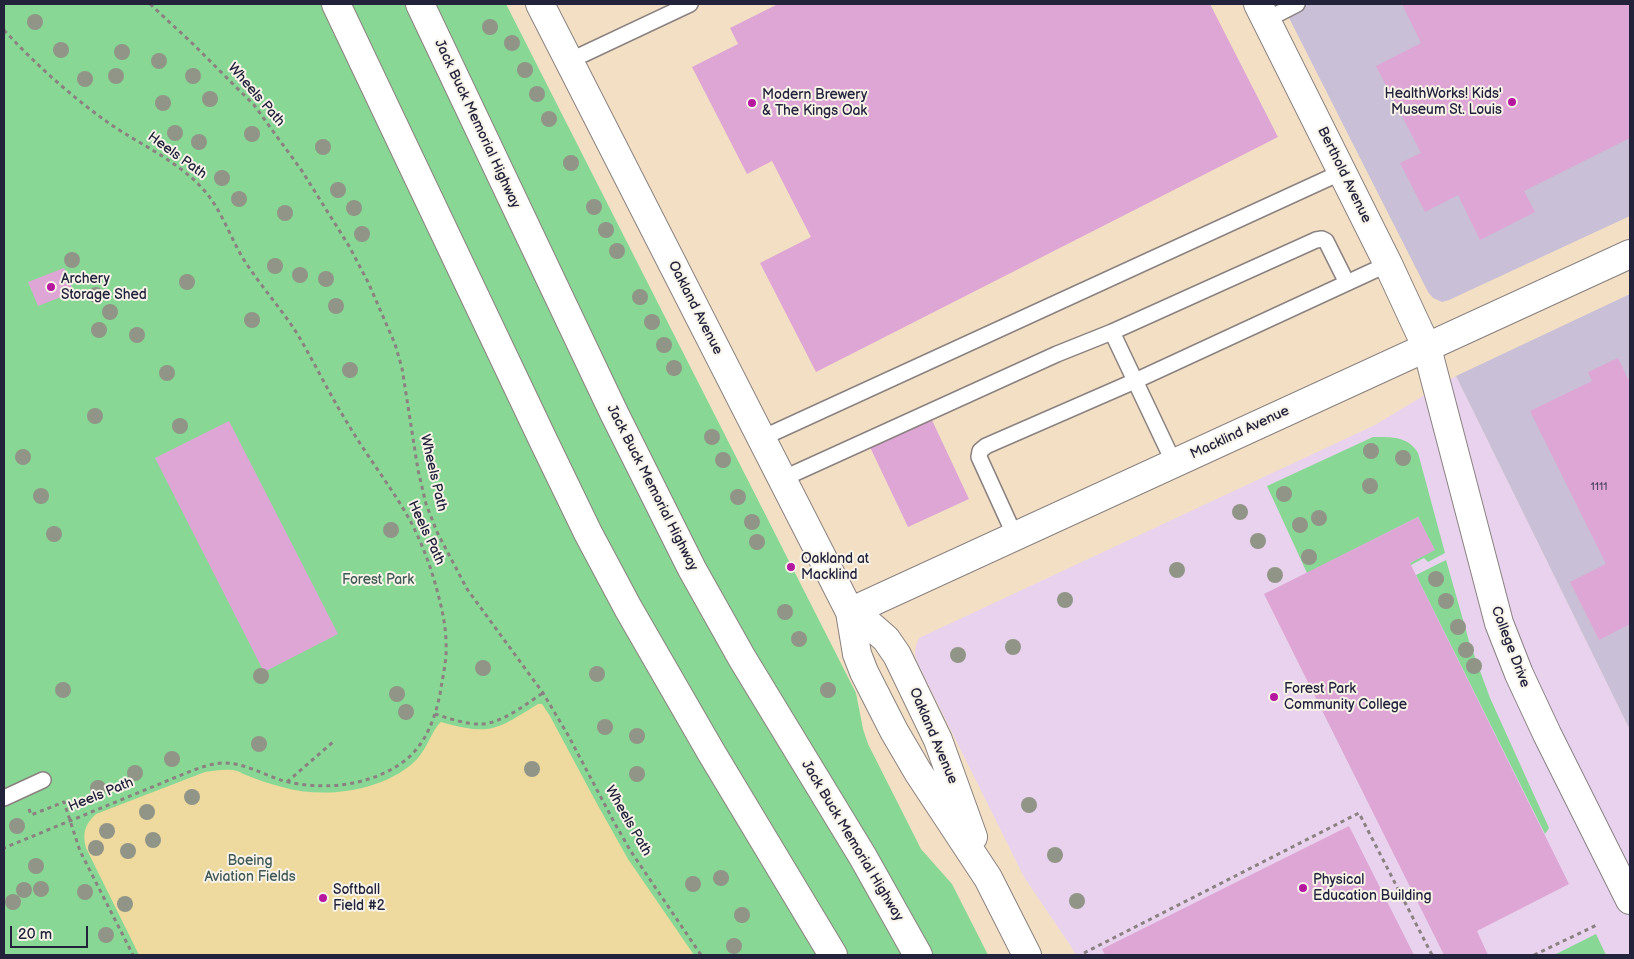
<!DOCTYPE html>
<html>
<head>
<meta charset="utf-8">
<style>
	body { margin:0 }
	#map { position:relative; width:1634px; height:959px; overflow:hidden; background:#f3e0c4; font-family:"Balsamiq Sans",sans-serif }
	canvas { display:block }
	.frame { position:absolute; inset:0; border:5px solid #22223b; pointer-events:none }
	.scale { position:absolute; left:10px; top:926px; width:78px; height:22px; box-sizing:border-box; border:2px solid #22223b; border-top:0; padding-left:6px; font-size:15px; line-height:18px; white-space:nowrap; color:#22223b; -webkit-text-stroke:4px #f7f3e8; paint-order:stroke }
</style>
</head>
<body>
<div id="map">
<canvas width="1634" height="959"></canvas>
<div class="frame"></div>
<div class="scale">20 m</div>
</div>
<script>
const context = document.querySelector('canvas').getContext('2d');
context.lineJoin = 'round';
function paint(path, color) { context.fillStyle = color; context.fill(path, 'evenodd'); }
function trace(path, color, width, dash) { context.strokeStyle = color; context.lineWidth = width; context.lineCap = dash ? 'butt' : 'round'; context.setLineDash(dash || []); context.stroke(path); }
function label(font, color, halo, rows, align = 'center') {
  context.font = font + ' "Balsamiq Sans",sans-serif'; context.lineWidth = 4; context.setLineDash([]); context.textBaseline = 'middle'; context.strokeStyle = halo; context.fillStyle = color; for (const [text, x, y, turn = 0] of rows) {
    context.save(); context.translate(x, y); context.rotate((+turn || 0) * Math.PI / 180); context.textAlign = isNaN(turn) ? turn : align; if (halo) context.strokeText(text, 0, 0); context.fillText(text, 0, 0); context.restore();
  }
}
paint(new Path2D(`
	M1456 376 1630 730V955H1076L1070 945 1024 877 918 664 915 655 916 645 919 638 1375 425Z`), '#e8d2ee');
paint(new Path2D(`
	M1282 4H1630V216L1449 300 1442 302 1433 298 1428 292Z
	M1630 294V730L1456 376Z`), '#c9bfd7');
paint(new Path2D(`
	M4 4H506L856 693 863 729 868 744 921 849 952 884 988 955H4Z
	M1373 437C1391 437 1408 436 1418 453L1445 553 1428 562 1424 558 1411 565 1410 563 1434 549 1418 517 1307 573 1267 486Z
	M1446 560 1469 641 1490 698 1549 828 1545 834 1416 575Z
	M1596 934 1606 955H1554Z`), '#89d795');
paint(new Path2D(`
	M538 704H542L550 716 596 802 628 859 694 955H139L86 848C82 833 85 824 96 814L205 772C214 771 222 769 232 770 237 770 241 773 246 775 258 780 270 784 282 787 323 799 380 792 413 763 427 751 431 731 441 722 491 736 496 730 538 704Z`), '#eeda9e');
paint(new Path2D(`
	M778 4H1210L1278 137 816 372 760 263 811 237 772 161 747 174 692 67 738 44 730 28Z
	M1402 4H1630V138L1524 191 1535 212 1480 240 1458 195 1425 212 1400 163 1421 153 1376 66 1421 43Z
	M64 268 74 292 38 306 28 282Z
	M1618 358 1630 383V624L1599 640 1570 582 1606 564 1530 411 1592 381 1588 372Z
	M931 418 969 499 908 527 869 445Z
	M229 421 338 634 264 672 155 458Z
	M1418 517 1435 550 1410 563 1569 884 1477 931 1488 955H1444L1264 594Z
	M1349 826 1414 955H1105L1102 949Z`), '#dea6d5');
const service = new Path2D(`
	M1266 20 1297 4
	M569 61 690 4
	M1112 332 1174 463
	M762 438 1342 172
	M782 479 1057 354 1112 332 1316 240 1322 239 1326 241 1347 283
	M1015 536 979 457 980 451 986 446 1135 381 1388 264
	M4 798 43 780`);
const minor = new Path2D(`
	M1258 4 1388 264 1427 348 1499 623 1519 674 1547 734 1630 900`);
const tertiary = new Path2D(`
	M540 4 850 612 857 654 864 672 894 731 918 772 988 878 1027 955
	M850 612 1630 254
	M850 612 870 625 886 639 897 655 938 740 973 837`);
const motorway = new Path2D(`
	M336 4 544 442 588 533 628 608 711 752 833 955
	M420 4 614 413 692 569 742 658 863 857 918 955`);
trace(service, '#8a8180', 18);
trace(minor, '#8a8180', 30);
trace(tertiary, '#8a8180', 30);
trace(motorway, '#8a8180', 30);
trace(new Path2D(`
	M150 4 193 44 254 105 302 171 349 246 368 282 395 344 402 368 418 470 426 504 437 532 467 589 543 693 568 735 614 822 630 850 701 955
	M4 30C35 64 72 97 110 124 141 145 176 160 202 188 223 210 231 242 248 266 264 290 283 311 298 335 315 364 330 395 348 424 368 458 393 489 412 524 424 548 433 573 439 598 444 616 447 636 446 655 445 668 442 681 440 694 435 719 425 746 403 762 370 786 323 791 284 781 264 775 245 763 224 763 213 763 202 767 191 771L4 848
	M435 714C448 718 468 725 481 724 501 724 526 704 543 693
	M287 782 333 742
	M29 809 31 815 64 802 80 851 133 955
	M1084 953 1359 813 1432 955
	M1534 955 1599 924`), '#8a8180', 3, [4, 4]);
trace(service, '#fff', 15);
trace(minor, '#fff', 28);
trace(tertiary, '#fff', 28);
trace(motorway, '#fff', 28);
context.fillStyle = '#919588';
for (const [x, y] of [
	[35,22],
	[490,27],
	[512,43],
	[61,50],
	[122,52],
	[159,61],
	[525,70],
	[116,76],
	[193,76],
	[85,79],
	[537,94],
	[210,99],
	[163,103],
	[549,119],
	[175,133],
	[252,134],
	[199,142],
	[323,147],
	[571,163],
	[222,178],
	[338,190],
	[239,199],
	[594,207],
	[354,208],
	[285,213],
	[606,230],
	[362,234],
	[617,251],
	[72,260],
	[275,266],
	[300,275],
	[326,279],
	[187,282],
	[96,295],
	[640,297],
	[336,306],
	[110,312],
	[252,320],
	[652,322],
	[99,330],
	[137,335],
	[664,345],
	[674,368],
	[350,370],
	[167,373],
	[95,416],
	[180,426],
	[712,437],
	[1371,451],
	[23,457],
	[1403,458],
	[723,460],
	[1370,486],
	[1284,494],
	[41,496],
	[738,497],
	[1240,512],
	[1319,518],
	[752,522],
	[1300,525],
	[391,530],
	[54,534],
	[1258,541],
	[757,542],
	[1309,557],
	[1177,570],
	[1275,575],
	[1436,579],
	[1065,600],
	[1446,601],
	[785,612],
	[1458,627],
	[799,639],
	[1013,647],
	[1466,650],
	[958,655],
	[1474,666],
	[483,668],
	[597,674],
	[261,676],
	[63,690],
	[828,690],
	[397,694],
	[406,712],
	[605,727],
	[637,736],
	[259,744],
	[172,759],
	[532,769],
	[135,773],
	[637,774],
	[98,788],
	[192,797],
	[1029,805],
	[147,812],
	[17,826],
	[107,831],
	[153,840],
	[96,848],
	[128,851],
	[1055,855],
	[36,866],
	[721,878],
	[693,884],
	[41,889],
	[24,890],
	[85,892],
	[1077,901],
	[13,902],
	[125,904],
	[742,915],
	[106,935],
	[734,946]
]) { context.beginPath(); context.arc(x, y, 8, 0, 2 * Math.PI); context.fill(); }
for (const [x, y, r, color] of [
	[1512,102,5,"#b5179e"],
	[752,103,5,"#b5179e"],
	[51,287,5,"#b5179e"],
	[791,567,5,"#b5179e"],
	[1274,697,5,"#b5179e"],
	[1303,888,5,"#b5179e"],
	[323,898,5,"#b5179e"]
]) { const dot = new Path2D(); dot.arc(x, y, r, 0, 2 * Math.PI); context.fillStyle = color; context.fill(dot); trace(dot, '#f7f3e8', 2); }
label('11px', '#514362', null, [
	["1111",1599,487]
]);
label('14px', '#22223b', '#f7f3e8', [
	["HealthWorks! Kids'",1502,94,"right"],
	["Museum St. Louis",1502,110,"right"],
	["Modern Brewery",762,95],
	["& The Kings Oak",762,111],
	["Archery",61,279],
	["Storage Shed",61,295],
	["Oakland at",801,559],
	["Macklind",801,575],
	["Forest Park",1284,689],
	["Community College",1284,705],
	["Physical",1313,880],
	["Education Building",1313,896],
	["Softball",333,890],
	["Field #2",333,906]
], 'left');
label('14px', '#22223b', '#f7f3e8', [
	["Wheels Path",256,95,49],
	["Jack Buck Memorial Highway",477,124,65],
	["Heels Path",177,156,36],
	["Berthold Avenue",1344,175,64],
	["Oakland Avenue",695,308,63],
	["Macklind Avenue",1240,433,-25],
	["Wheels Path",433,473,77],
	["Jack Buck Memorial Highway",652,488,63],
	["Heels Path",426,533,65],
	["College Drive",1510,647,69],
	["Oakland Avenue",933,736,67],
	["Heels Path",101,795,-22],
	["Wheels Path",628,821,60],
	["Jack Buck Memorial Highway",852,841,59]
]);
label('14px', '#415856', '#f7f3e8', [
	["Forest Park",378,580],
	["Boeing",250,861],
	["Aviation Fields",250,877]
]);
</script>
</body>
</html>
